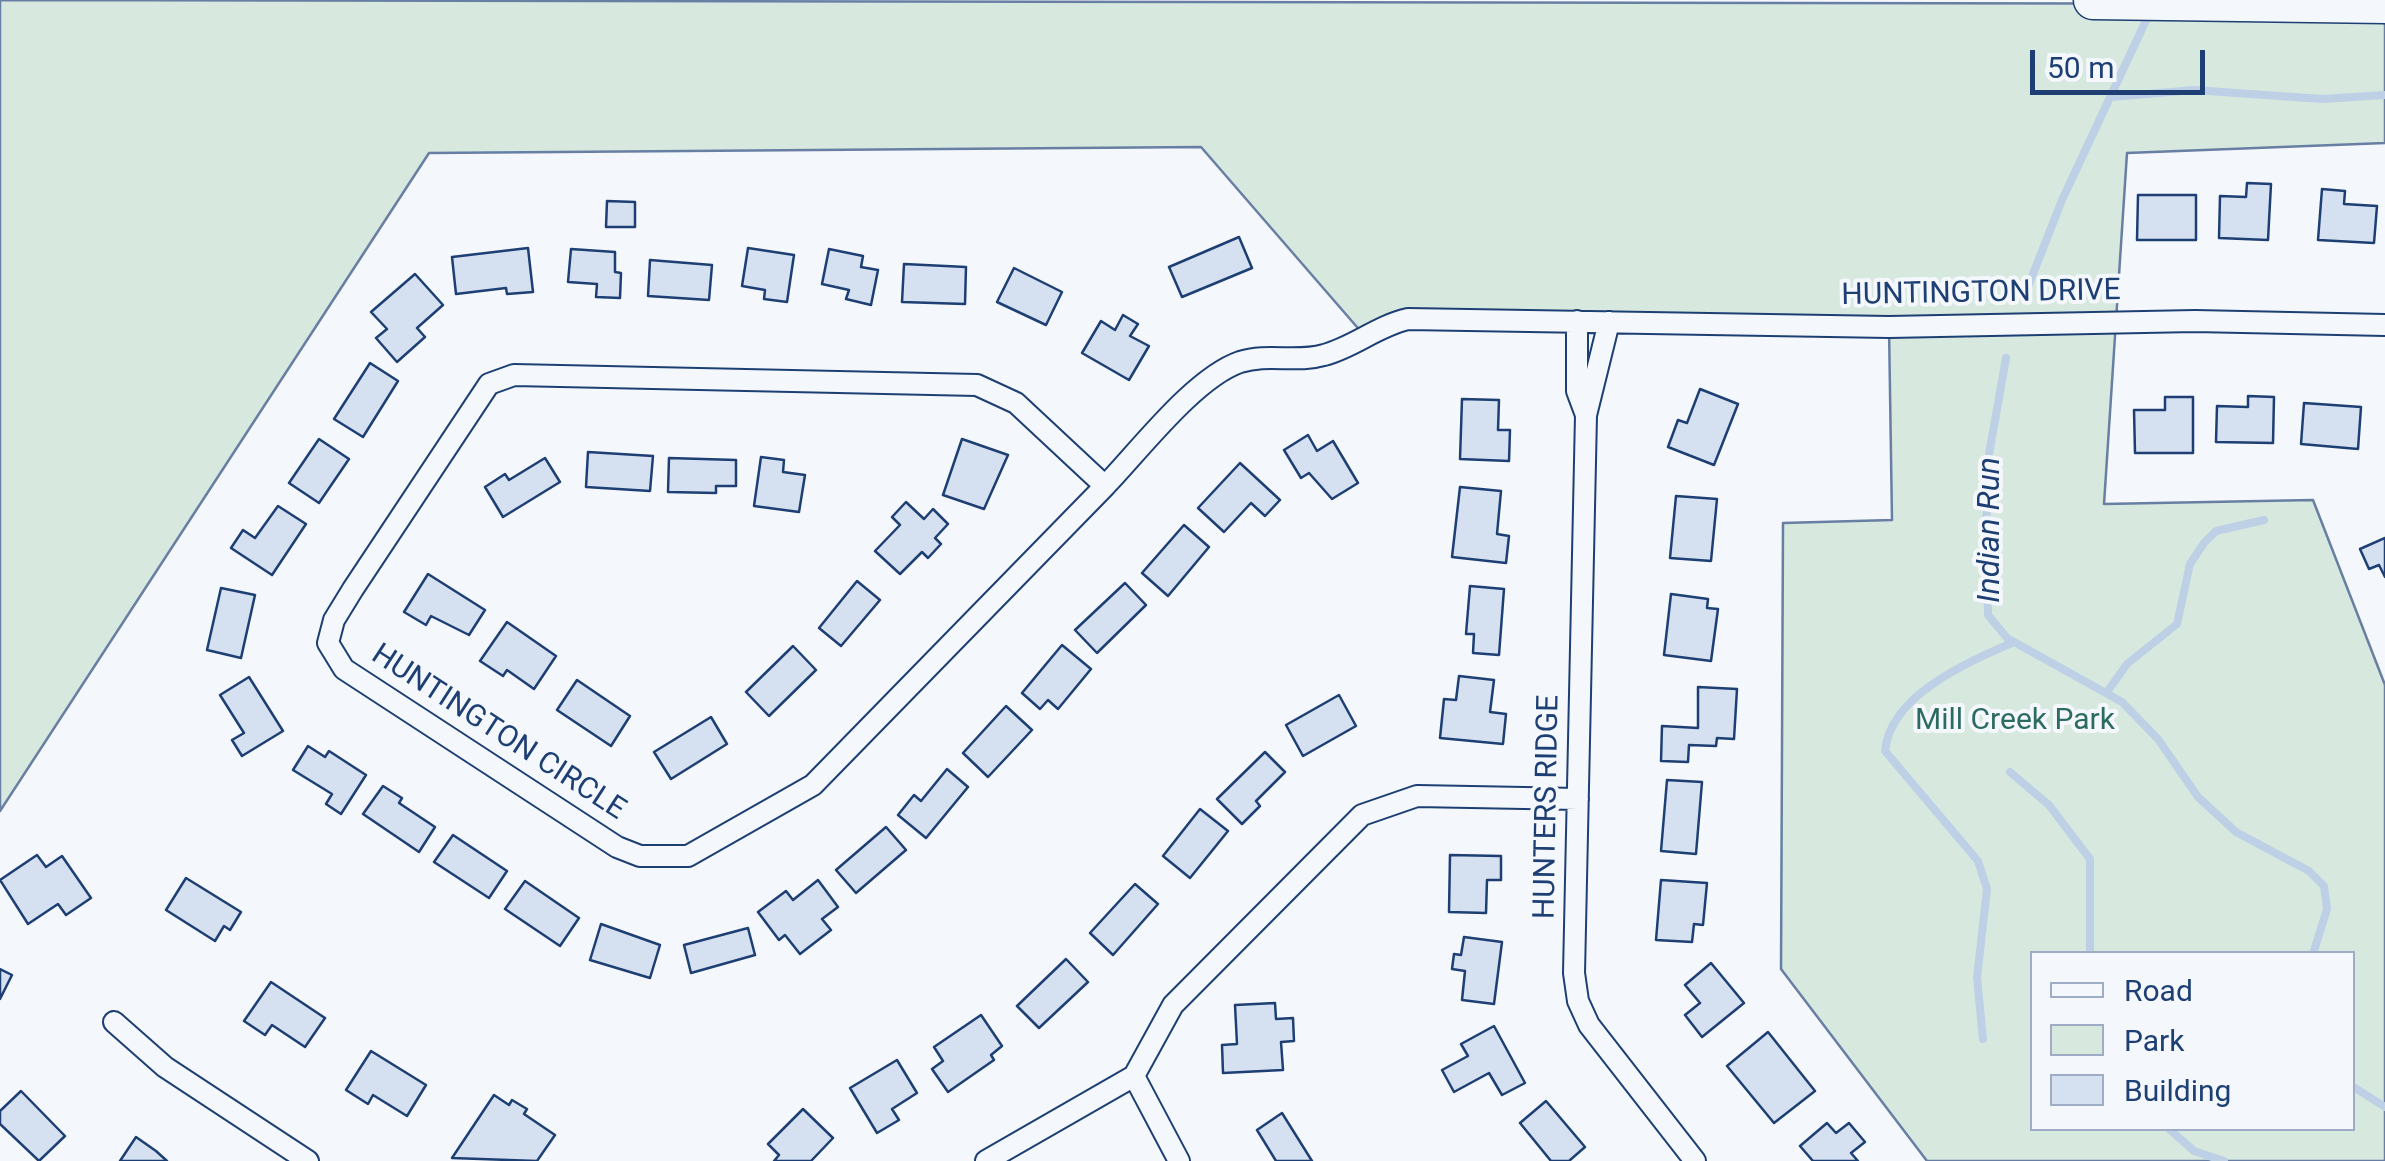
<!DOCTYPE html>
<html>
<head>
<meta charset="utf-8">
<style>
	body { margin:0 }
	#map { position:relative; width:2385px; height:1161px; overflow:hidden; background:#f4f7fb; font-family:Roboto,sans-serif }
	canvas { display:block }
	.legend { position:absolute; left:2030px; top:951px; width:325px; height:180px; box-sizing:border-box; background:#f4f7fb; border:2px solid #9eadc5; margin:0; padding:12px 18px; list-style:none; font-size:30px; color:#1d3f73 }
	.legend li { display:flex; align-items:center; gap:20px; height:50px }
	.legend b { width:50px; border:2px solid #9eadc5 }
	.scale { position:absolute; left:2030px; top:50px; width:175px; height:45px; box-sizing:border-box; border:5px solid #1d3f73; border-top:0; padding-left:12px; font-size:30px; line-height:35px; white-space:nowrap; color:#1d3f73; -webkit-text-stroke:8px #f4f7fb; paint-order:stroke }
</style>
</head>
<body>
<div id="map">
<canvas width="2385" height="1161"></canvas>
<ul class="legend">
<li><b style="height:12px;background:#f4f7fb"></b>Road</li>
<li><b style="height:28px;background:#d7e8df"></b>Park</li>
<li><b style="height:28px;background:#d5e0f0"></b>Building</li>
</ul>
<div class="scale">50 m</div>
</div>
<script>
const context = document.querySelector('canvas').getContext('2d');
context.lineJoin = 'round';
function paint(path, color) { context.fillStyle = color; context.fill(path, 'evenodd'); }
function trace(path, color, width, dash) { context.strokeStyle = color; context.lineWidth = width; context.lineCap = dash ? 'butt' : 'round'; context.setLineDash(dash || []); context.stroke(path); }
function label(font, color, halo, rows, align = 'center') {
  context.font = font + ' Roboto,sans-serif'; context.lineWidth = 8; context.setLineDash([]); context.textBaseline = 'middle'; context.strokeStyle = halo; context.fillStyle = color; for (const [text, x, y, turn = 0] of rows) {
    context.save(); context.translate(x, y); context.rotate((+turn || 0) * Math.PI / 180); context.textAlign = isNaN(turn) ? turn : align; if (halo) context.strokeText(text, 0, 0); context.fillText(text, 0, 0); context.restore();
  }
}
const green = new Path2D(`
	M0 0 2385 4V143L2127 153 2104 504 2313 500 2385 685V1161H1927L1781 969 1783 523 1892 520 1889 327 1408 319 1363 334 1201 147 429 153 0 811ZM2032 954H2352V1128H2032Z`);
paint(green, '#d7e8df');
trace(green, '#687fa3', 2.5);
trace(new Path2D(`
	M2112 97 2194 90 2322 99 2385 95
	M2024 297 2062 200 2149 14
	M2006 358 1986 471 1988 615 2007 638 2122 702 2158 739 2198 797 2236 832 2309 871 2324 886 2327 909 2313 954
	M2107 692 2127 664 2177 624 2190 564 2204 543 2216 531 2264 520
	M2010 772 2049 805 2090 859V954
	M1983 1039 1977 978 1987 889 1978 861 1885 751C1890 695 1968 662 2014 642
	M2352 1086 2385 1107
	M2168 1128 2194 1151 2224 1161`), '#bed0e5', 8);
const building = new Path2D(`
	M2247 183 2271 184 2268 240 2219 238 2220 196 2246 197Z
	M2322 189 2345 191 2344 204 2377 206 2374 243 2318 240Z
	M2138 195H2196V240H2137Z
	M607 201 635 202V227H606Z
	M1239 237 1252 268 1182 297 1169 267Z
	M528 248 533 292 507 294 506 288 456 294 452 257Z
	M748 248 794 255 787 302 764 299 765 290 742 286Z
	M571 249 615 252V272L621 273 620 298 596 297 597 284 568 282Z
	M829 249 863 256 861 267 878 270 871 305 846 299 849 290 822 284Z
	M650 260 712 265 709 300 648 296Z
	M904 264 966 267 965 304 902 302Z
	M1014 268 1062 292 1046 325 997 302Z
	M415 274 443 305 417 328 425 337 397 362 376 338 387 329 371 312Z
	M1123 315 1138 324 1130 336 1149 346 1129 380 1082 353 1101 321 1115 330Z
	M370 363 398 381 363 437 334 419Z
	M1700 389 1738 404 1714 465 1668 447 1678 420 1687 423Z
	M2248 396 2274 397 2273 443 2216 442 2217 406 2248 407Z
	M2165 397H2193V453H2135L2134 410H2165Z
	M1462 399 1499 400 1498 430H1510L1509 461 1460 459Z
	M2304 403 2361 407 2358 449 2301 444Z
	M1308 435 1317 451 1333 441 1358 483 1332 499 1309 473 1301 478 1284 450Z
	M319 439 349 459 319 503 289 483Z
	M962 439 1008 455 984 509 943 495Z
	M588 452 653 456 650 491 586 487Z
	M761 457 784 460 783 472 805 475 799 512 754 506Z
	M545 458 560 482 503 517 485 487 505 474 509 480Z
	M669 458 736 460V486H716V493L668 492Z
	M1240 463 1280 500 1265 516 1251 503 1224 532 1198 508Z
	M1460 487 1501 491 1497 534 1509 536 1506 563 1452 557Z
	M1676 496 1717 499 1711 561 1670 558Z
	M906 502 924 519 933 509 948 524 935 538 941 544 928 558 922 552 900 574 875 551 900 525 892 517Z
	M278 506 306 524 272 575 231 548 243 530 255 538Z
	M1184 525 1209 547 1168 596 1142 573Z
	M2385 538V577L2379 565 2369 569 2360 549Z
	M428 574 485 610 469 635 431 616 426 625 404 612Z
	M857 581 880 600 841 646 819 628Z
	M1125 583 1146 605 1097 653 1075 630Z
	M1470 586 1504 589 1499 655 1473 653 1474 634H1466Z
	M221 588 255 595 241 658 207 650Z
	M1671 594 1708 599 1707 608 1718 609 1711 661 1664 655Z
	M507 622 556 656 534 689 507 670 503 676 480 661Z
	M1062 645 1091 669 1058 709 1048 700 1040 709 1022 693Z
	M793 646 816 670 769 716 746 692Z
	M1459 676 1494 680 1490 712 1506 714 1503 744 1440 738 1444 699 1456 700Z
	M249 677 283 731 242 756 232 740 244 733 220 695Z
	M577 680 630 716 611 746 557 710Z
	M1698 687 1737 689 1734 739 1717 738 1716 746 1689 745 1688 762 1661 761 1662 726 1698 728Z
	M1339 695 1356 726 1303 756 1286 725Z
	M1006 706 1032 730 988 777 963 753Z
	M711 717 727 744 671 779 654 752Z
	M308 746 325 757 329 751 366 775 341 814 326 804 332 794 293 770Z
	M1265 752 1285 772 1256 801 1260 806 1242 824 1217 799Z
	M947 769 968 787 926 838 898 815 914 795 921 801Z
	M1667 780 1702 782 1696 854 1661 851Z
	M383 786 402 798 399 803 435 827 419 852 363 814Z
	M1200 809 1228 831 1190 878 1163 856Z
	M886 827 906 850 856 893 836 870Z
	M453 835 507 871 489 898 434 862Z
	M37 855 46 867 62 856 91 898 66 915 58 904 28 924 0 880Z
	M1450 855 1501 856V880H1487L1486 913 1449 912Z
	M186 878 241 912 230 930 224 926 215 941 166 910Z
	M818 880 838 907 822 919 831 930 800 954 785 935 779 940 758 912 786 891 793 900Z
	M1661 880 1707 883 1703 925 1694 924 1692 942 1656 940Z
	M525 881 579 918 560 946 505 909Z
	M1135 884 1158 904 1113 955 1090 933Z
	M601 924 660 945 650 978 590 960Z
	M748 928 755 955 691 973 684 945Z
	M1464 937 1502 942 1494 1004 1462 1000 1465 971 1452 969 1454 954 1461 955Z
	M1066 959 1088 982 1039 1028 1017 1006Z
	M1711 963 1744 1003 1702 1037 1685 1015 1700 1003 1685 985Z
	M0 969 12 975 0 999Z
	M271 982 325 1018 305 1047 272 1025 265 1035 244 1021Z
	M1275 1003 1276 1019 1293 1018 1294 1041 1281 1042 1283 1070 1223 1073 1222 1045 1237 1044 1235 1005Z
	M981 1015 1002 1046 991 1055 994 1060 948 1092 932 1069 943 1061 934 1047Z
	M1494 1026 1525 1083 1502 1095 1489 1073 1454 1092 1442 1070 1468 1056 1461 1044Z
	M1768 1032 1815 1091 1774 1123 1727 1066Z
	M371 1051 426 1085 407 1116 373 1095 368 1104 346 1090Z
	M897 1060 917 1093 892 1109 899 1120 877 1133 850 1088Z
	M21 1091 65 1136 39 1161 0 1124V1111Z
	M494 1095 509 1105 512 1100 527 1109 524 1114 555 1135 537 1161 452 1158Z
	M1546 1101 1585 1147 1569 1161H1551L1520 1123Z
	M803 1109 833 1138 811 1161H774L779 1155 768 1144Z
	M1282 1113 1312 1161H1276L1257 1130Z
	M1827 1123 1836 1133 1849 1123 1865 1142 1851 1153 1858 1161H1813L1800 1146Z
	M136 1137 156 1151 167 1161H120Z`);
paint(building, '#d5e0f0');
trace(building, '#1d3f73', 2.5);
const street = new Path2D(`
	M1577 321V391L1586 415
	M1609 322 1586 415 1574 973 1578 1001 1589 1025 1695 1161
	M514 375 977 385 1016 403 1105 486 813 785 688 856H640L617 847 344 669 328 643 334 620 353 589 489 384Z
	M1105 486C1139 451 1194 378 1240 362 1268 353 1297 363 1324 355 1354 347 1377 326 1408 319L1889 327 2195 321 2385 325
	M114 1022 165 1067 308 1161
	M1134 1076 1179 1161
	M986 1161 1134 1076 1173 1005 1362 815 1417 796 1578 799`);
const highway = new Path2D(`
	M2093 0 2385 4`);
trace(street, '#1d3f73', 24);
trace(highway, '#1d3f73', 41);
trace(street, '#f4f7fb', 20);
trace(highway, '#f4f7fb', 38);
label('30px', '#1d3f73', '#f4f7fb', [
	["HUNTINGTON DRIVE",1981,294,-1],
	["HUNTINGTON CIRCLE",498,733,33],
	["HUNTERS RIDGE",1548,807,-89]
]);
label('30px', '#2c6c60', '#f4f7fb', [
	["Mill Creek Park",2015,721]
]);
label('italic 32px', '#1d3f73', '#f4f7fb', [
	["Indian Run",1991,530,-90]
]);
</script>
</body>
</html>
